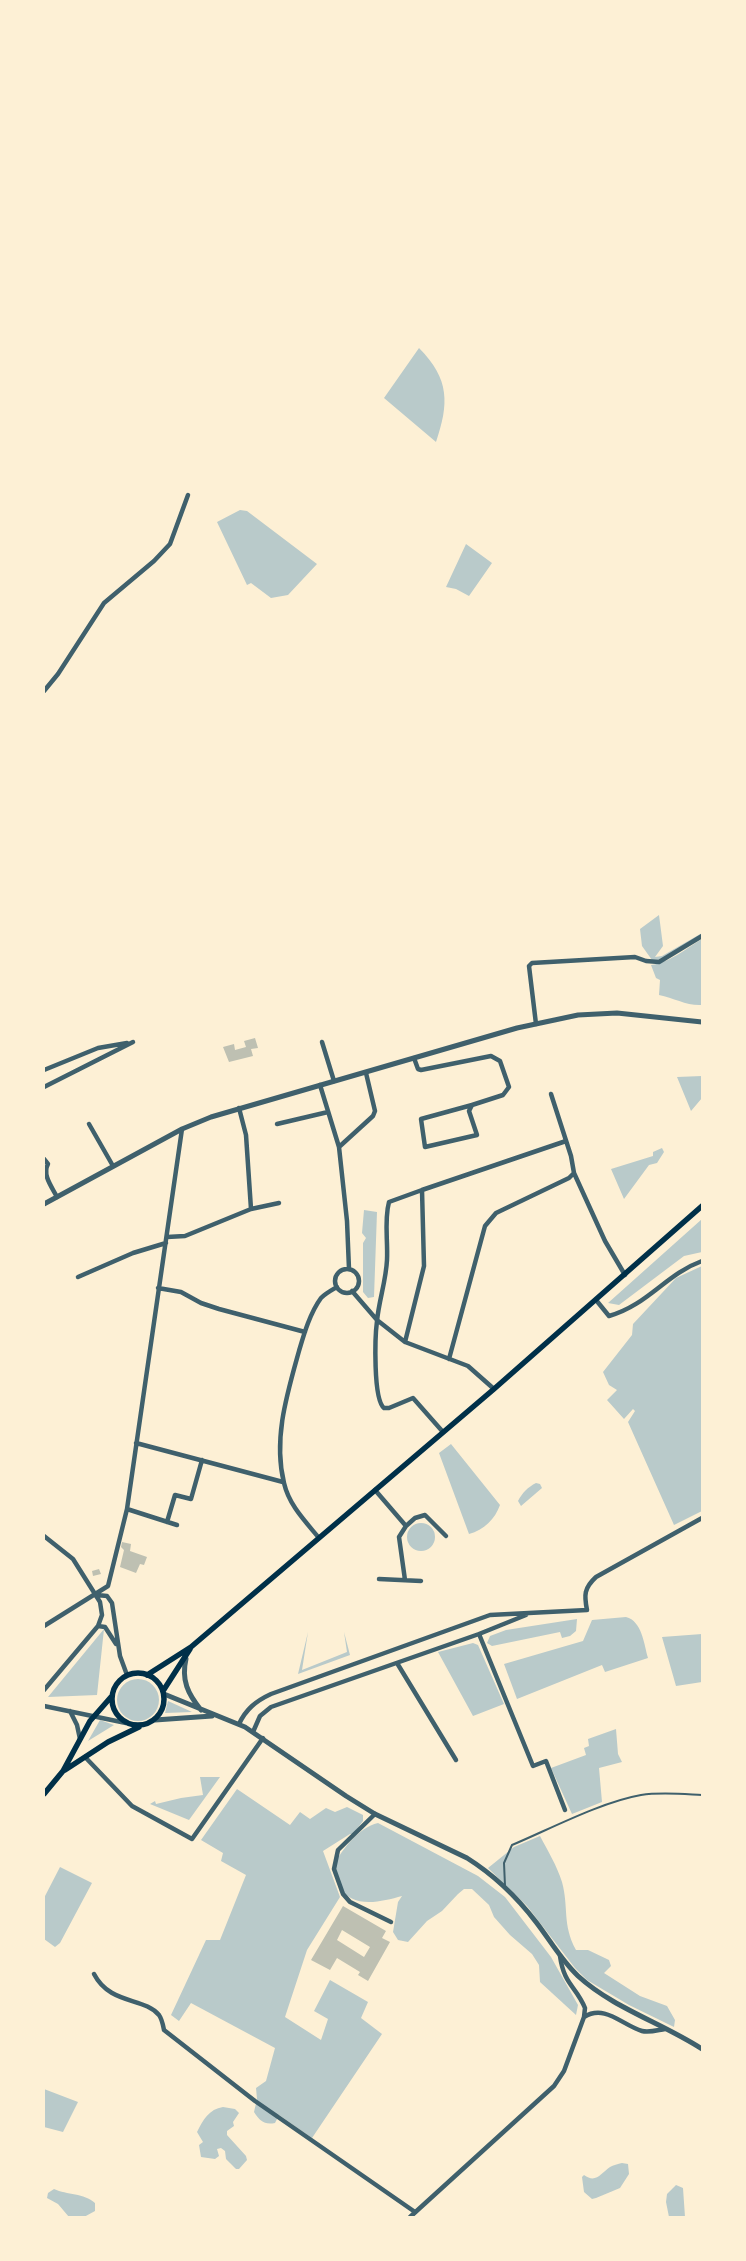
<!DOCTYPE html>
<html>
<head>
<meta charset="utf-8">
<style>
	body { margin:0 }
	#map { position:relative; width:746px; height:2261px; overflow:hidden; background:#fdf0d5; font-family:"Work Sans",sans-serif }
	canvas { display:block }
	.frame { position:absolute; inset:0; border:45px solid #fdf0d5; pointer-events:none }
</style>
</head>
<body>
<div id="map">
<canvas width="746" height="2261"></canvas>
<div class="frame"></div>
</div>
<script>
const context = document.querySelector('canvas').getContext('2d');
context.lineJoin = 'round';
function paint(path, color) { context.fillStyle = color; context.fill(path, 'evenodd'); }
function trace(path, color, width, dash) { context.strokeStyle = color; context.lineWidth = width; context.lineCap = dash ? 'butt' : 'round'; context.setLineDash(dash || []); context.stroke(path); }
paint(new Path2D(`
	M419 348C450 379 449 404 436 442L384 398Z
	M240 510 247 511 317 564 288 595 271 598 251 583 247 585 217 522Z
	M466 544 492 563 469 596 456 589 446 587Z
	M659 915 663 946 655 957 662 956 702 933V935L658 960H652L642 946 640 929Z
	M702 939V1005C687 1006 674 998 659 995L660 980 656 978 651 965C669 963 687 948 702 939Z
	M702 1076V1098L691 1111 677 1077Z
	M662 1148 664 1152 657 1163 649 1165 624 1199 611 1169 653 1156V1152Z
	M364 1210 377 1212 374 1297 368 1298 363 1292V1243L366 1238 362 1233Z
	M702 1219V1252L684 1256 619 1305 608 1303Z
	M702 1266V1511L674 1525 628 1422 635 1411 633 1409 624 1419 607 1400 617 1390 609 1385 603 1372 632 1335 633 1324 676 1278Z
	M451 1444 500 1505C495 1519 484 1530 469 1534L439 1453Z
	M536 1483 540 1484 542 1488 521 1506 518 1501C522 1493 528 1487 536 1483Z
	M407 1537a14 14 0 1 1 28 0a14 14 0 1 1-28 0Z
	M626 1617C642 1621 644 1644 648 1658L605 1672 602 1665 517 1699 504 1664 583 1641 592 1620Z
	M577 1619 576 1631 570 1636 562 1638 560 1632 492 1646 487 1643 490 1636 506 1630Z
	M104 1629 97 1695 48 1697Z
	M308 1632 302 1670 347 1652 344 1632 350 1655 298 1674Z
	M702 1634V1682L676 1686 662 1637Z
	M473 1643 478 1645 504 1704 473 1716 438 1652Z
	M117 1700a21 21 0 1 1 42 0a21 21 0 1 1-42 0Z
	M168 1701 192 1712 165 1713Z
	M100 1720 114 1725 88 1741Z
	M616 1729 618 1754 622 1762 599 1768 602 1802 572 1814 551 1768 586 1755 584 1748 589 1746 588 1739Z
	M200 1777H220L189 1820 150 1804 155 1801 156 1804 181 1798 203 1795Z
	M237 1789 290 1825 300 1812 310 1819 326 1808 335 1812 347 1807 363 1815V1821L353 1834H350L323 1851 340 1897 307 1950 285 2017 321 2040 328 2019 314 2011 330 1980 368 2002 361 2018 382 2034 312 2138 279 2115 275 2123C264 2125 260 2121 254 2112L257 2099 256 2088 266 2081 275 2048 191 2003 179 2021 171 2015 206 1940H220L246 1875 221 1861 223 1853 201 1840Z
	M378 1823 478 1876 505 1897 551 1957 578 2005 576 2015 540 1982 539 1965 532 1954 510 1935 494 1917 489 1905 472 1889H464L458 1894 442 1911 427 1921 408 1942 398 1940 393 1932 398 1902 402 1896C380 1902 351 1910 338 1884 335 1879 335 1870 334 1864 344 1848 358 1828 378 1823Z
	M540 1836C548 1851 557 1866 562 1882 569 1908 562 1924 576 1950H588L609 1960 611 1966 604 1973 640 1996 667 2006 675 2020 674 2027 629 2005 587 1980 575 1968 527 1906 488 1868 514 1847Z
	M60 1867 92 1883 60 1943 55 1947 44 1939V1898Z
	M44 2089 78 2102 63 2132 44 2127Z
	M223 2107 235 2109 239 2113 233 2122 234 2126 227 2131V2135L246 2156 247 2160 239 2169H236L226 2159 225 2151 221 2148 217 2149 219 2156 215 2159 201 2157 199 2145 203 2142 197 2132C203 2120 209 2109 223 2107Z
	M622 2163 628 2164 629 2174 620 2188 596 2198 592 2199 584 2192 582 2177 584 2175C596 2184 601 2173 610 2167 613 2165 618 2164 622 2163Z
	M676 2185 683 2188 685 2217H669L666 2202 667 2194Z
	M54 2189C67 2195 84 2193 95 2203V2211L84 2217H69L58 2204 47 2198 48 2193Z`), '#b9caca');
paint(new Path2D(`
	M255 1038 258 1048 251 1049 253 1056 229 1062 223 1047 234 1044 235 1050 246 1047 244 1041Z
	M122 1542 131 1544 130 1551 147 1557 144 1565 140 1564 136 1573 120 1567 124 1550 121 1547Z
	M99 1569 101 1574 93 1576 92 1571Z
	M343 1906 386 1931 382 1938 390 1942 368 1981 358 1975 360 1972 337 1958 330 1970 311 1960ZM342 1930 370 1947 364 1957 337 1940Z`), '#bec0b2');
trace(new Path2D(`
	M505 1886 504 1863 512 1845C550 1829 601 1802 641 1795 661 1792 682 1794 702 1795`), '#3f606c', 2);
trace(new Path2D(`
	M44 691 58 674 104 603 154 561 170 544 188 495
	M536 1024 529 966 532 963 635 957 646 961 659 962 702 936
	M322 1042 334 1081
	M414 1058 418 1069 421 1070 491 1056 500 1061 509 1087 503 1095 472 1105 469 1111 477 1135 425 1147 421 1119 472 1105
	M44 1070 98 1048 127 1043
	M320 1085 339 1147
	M44 1087 133 1042
	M239 1108 246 1135 251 1209
	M89 1124 113 1166
	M277 1124 328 1112
	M44 1159 48 1164C42 1175 52 1187 57 1197
	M574 1173 605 1241 625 1275
	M422 1190 389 1202C384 1220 388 1240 387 1260 386 1281 379 1300 377 1321 375 1336 373 1399 384 1408H389L413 1398 443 1432
	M167 1237 185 1236 251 1209 279 1203
	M349 1269 347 1221 339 1147 373 1116 375 1111 366 1073
	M335 1281a12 12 0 1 1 24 0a12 12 0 1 1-24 0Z
	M78 1277 133 1253 166 1243
	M158 1288 181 1292 201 1303 219 1309 305 1332
	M352 1291 377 1320 405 1342 468 1366 494 1389
	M596 1300 609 1316C648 1305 666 1274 702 1261
	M405 1342 424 1266 422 1190 566 1141
	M449 1359 485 1226 496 1213 569 1178 574 1173 571 1156 551 1094
	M136 1443 283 1482
	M375 1490 406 1526 399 1537 405 1580
	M127 1509 177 1525
	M167 1522 175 1495 191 1499 202 1460
	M406 1526 415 1518 425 1515 446 1536
	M44 1536 73 1559 100 1602 102 1615 98 1626 44 1690
	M319 1538C305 1521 289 1505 284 1483 273 1439 287 1394 299 1351 304 1334 310 1313 321 1298 326 1293 332 1290 337 1287
	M379 1579 421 1581
	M97 1595 107 1596 112 1603 120 1656 127 1675
	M44 1626 108 1586 127 1509 182 1129
	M98 1626 105 1627 116 1644
	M479 1634 533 1766 546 1761 565 1810
	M397 1663 456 1760
	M44 1706 126 1723
	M70 1711 77 1725 80 1739
	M239 1724C246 1709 256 1701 271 1694L490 1615 587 1610C584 1595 584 1588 596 1577L702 1518
	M253 1732 260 1716 271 1707 479 1634 526 1615
	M85 1757 132 1806 192 1839 263 1738
	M375 1814 338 1850 334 1869 343 1894 350 1902 391 1922
	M560 1956C564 1985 576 1986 585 2008L584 2017C605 2004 622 2025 642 2031 649 2033 658 2030 665 2029
	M94 1974C110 2005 144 1997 159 2015 162 2019 163 2025 164 2030L255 2101 415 2212
	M410 2217 554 2086 564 2071 584 2017`), '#3f606c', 4.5);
trace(new Path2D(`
	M44 1204 182 1129 211 1117 517 1028 578 1015 617 1013 702 1022
	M186 1659C181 1680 188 1694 201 1710
	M164 1694 245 1727 346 1796 375 1814 467 1858C494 1875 516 1896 536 1922 550 1940 561 1960 578 1976 613 2008 662 2023 702 2049
	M155 1720 212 1716`), '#3f606c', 5);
trace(new Path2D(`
	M112 1699a26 26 0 1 1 52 0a26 26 0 1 1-52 0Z
	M147 1675 191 1647 494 1389 702 1206
	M163 1691 190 1649
	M65 1770 108 1742 139 1727
	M44 1794 63 1771 90 1721 111 1697`), '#003049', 5.5);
</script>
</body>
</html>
